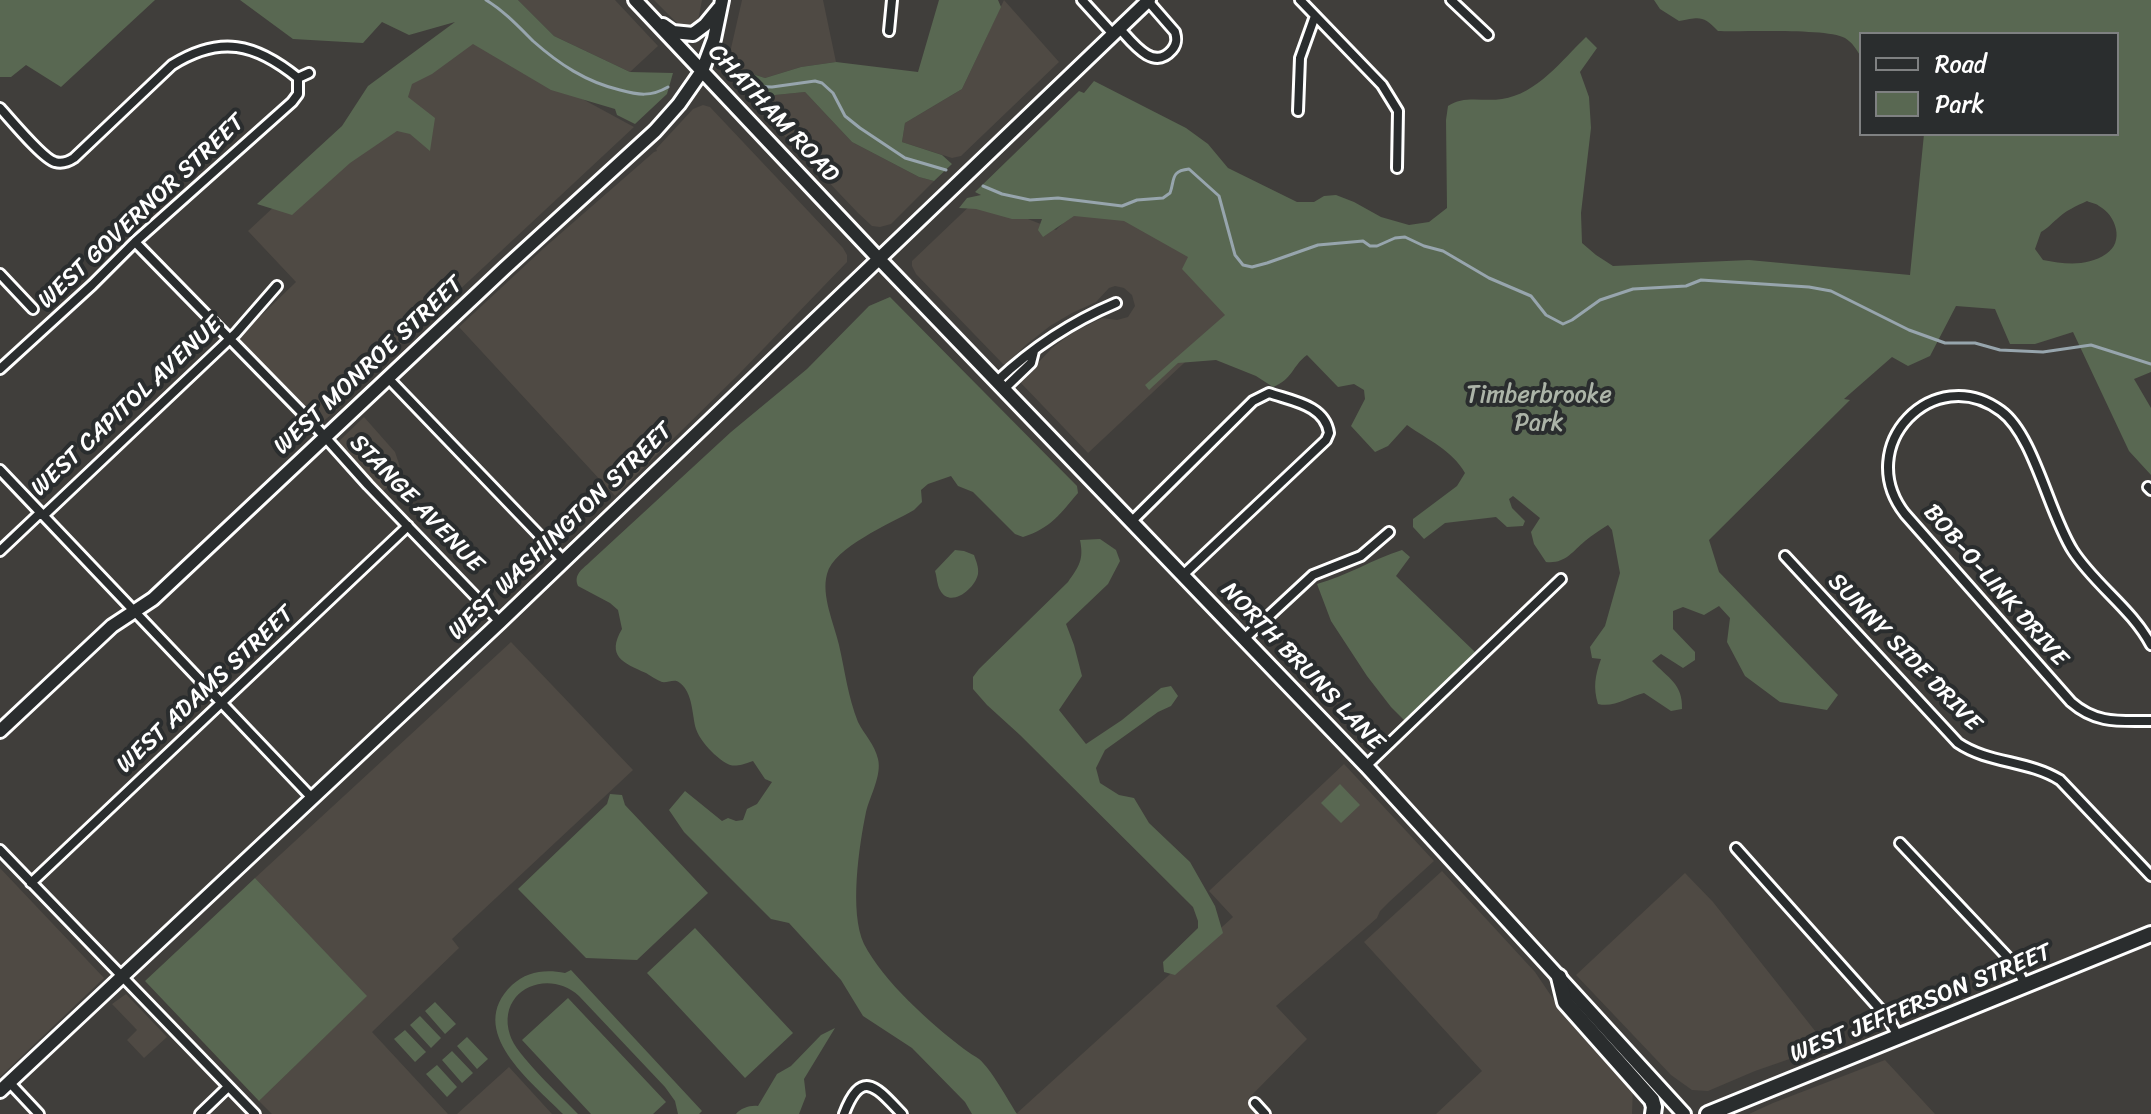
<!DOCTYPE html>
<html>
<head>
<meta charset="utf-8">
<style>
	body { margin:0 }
	#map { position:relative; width:2151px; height:1114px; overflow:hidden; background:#403e3b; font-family:Sriracha,sans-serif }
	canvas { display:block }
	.legend { position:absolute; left:1859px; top:32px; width:260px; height:104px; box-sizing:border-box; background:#2a2d2e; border:2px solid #7f8182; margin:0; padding:10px 14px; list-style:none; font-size:24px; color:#fff }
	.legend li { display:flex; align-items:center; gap:16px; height:40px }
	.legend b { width:40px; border:2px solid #7f8182 }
</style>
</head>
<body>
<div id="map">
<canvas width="2151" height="1114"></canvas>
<ul class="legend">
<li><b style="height:10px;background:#2a2d2e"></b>Road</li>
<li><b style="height:22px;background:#596852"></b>Park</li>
</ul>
</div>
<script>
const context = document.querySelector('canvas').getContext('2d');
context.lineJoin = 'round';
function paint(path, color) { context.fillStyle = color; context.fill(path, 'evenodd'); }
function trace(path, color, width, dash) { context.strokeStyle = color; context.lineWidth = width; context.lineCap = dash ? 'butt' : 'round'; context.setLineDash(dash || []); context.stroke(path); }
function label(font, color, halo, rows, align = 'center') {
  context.font = font + ' Sriracha,sans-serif'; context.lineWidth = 8; context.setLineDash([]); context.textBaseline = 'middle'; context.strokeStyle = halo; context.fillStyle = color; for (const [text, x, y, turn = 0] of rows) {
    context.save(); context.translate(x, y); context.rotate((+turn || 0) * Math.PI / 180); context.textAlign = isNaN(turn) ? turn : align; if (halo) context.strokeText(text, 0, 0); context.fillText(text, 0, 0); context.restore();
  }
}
paint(new Path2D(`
	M518 0H615L658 46 630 72 554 36Z
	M654 0H702L698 21 690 27 679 25Z
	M742 0H823L836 62 801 67 765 78 727 66Z
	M1004 0 1059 62 961 156 952 158 902 142 905 123 962 89Z
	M472 39 634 127 351 391 341 406 319 425 237 339 296 282 248 231 411 79Z
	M805 92 852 142 919 177 934 181 891 224 880 227 872 226 858 213 760 110 775 95Z
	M703 105 710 107 843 248 847 255V262L739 374 615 496 459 327 544 248 654 152 657 151 656 149 693 109Z
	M977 199 1056 230 1072 214 1122 218 1198 257 1246 305 1088 453 1020 382 1052 348 1072 333 1102 318 1117 320 1128 317 1135 306 1132 295 1124 288 1115 286 1109 288 1096 302 1072 313 1050 326 1027 344 1006 364H1003L916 274 912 266V261Z
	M364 417 395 452 402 473 381 493 336 444Z
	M511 642 633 770 452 939 459 948 372 1032 448 1114H272L259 1101 366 996 255 878Z
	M1344 764 1434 861 1389 902 1380 911 1377 918 1276 1006 1307 1039 1248 1099 1262 1114H1016L1233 917 1209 891Z
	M0 868 104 978 0 1077Z
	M1442 871 1535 972 1558 1006 1633 1087 1632 1114H1436L1482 1071 1364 942Z
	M1685 873 1713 902 1827 1046 1755 1071 1708 1091 1692 1090 1671 1075 1576 975Z
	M126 994 167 1037 144 1058 127 1040 137 1030 112 1004Z
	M1885 1060 1935 1114H1749L1773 1103Z
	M509 1067 552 1114H457Z`), '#4f4a44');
paint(new Path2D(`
	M0 0H155L61 87 26 65 11 77H0Z
	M240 0H518L554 36 630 72 673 73 667 94 635 124 617 115 615 109 551 90 473 44 432 74 412 84 408 97 435 118 430 151 410 134 397 131 350 163 292 215 257 204 342 126 368 86 455 22 409 35 382 22 363 43 293 39Z
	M939 0H998L1001 7 962 89 905 123 902 142 942 155 952 164 934 181 919 177 852 142 805 92 775 95 763 107 738 79 743 71 765 78 801 67 836 62 918 72Z
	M1654 0H2151V372L2134 379 2151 408V475L2129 451 2073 332 2035 344H2010L1995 309 1956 306 1930 356 1908 366 1892 357 1844 399 1850 400 1709 540 1719 572 1838 695 1827 710 1780 702 1745 676 1727 642 1730 618 1719 606 1704 615 1683 607 1673 611V629L1695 652V660L1683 668 1661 654 1652 661C1668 678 1683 684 1682 709L1671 711 1644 693C1628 697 1614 708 1598 704 1593 687 1595 676 1601 659L1592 658 1590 647 1605 626 1620 573 1612 530 1608 525C1600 530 1592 535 1585 541 1572 552 1565 564 1546 562L1534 544 1531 532 1540 518 1513 496 1509 499 1512 508 1525 521 1523 526 1507 527 1496 517 1445 523 1424 539 1413 527V519L1457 486 1465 473C1452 450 1428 440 1407 425L1388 446 1375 452 1351 426 1365 399 1364 390 1354 384 1338 387 1307 355C1292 366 1293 379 1273 387L1256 376 1216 360 1178 363 1149 390 1145 385 1225 315 1182 269 1188 257 1124 221 1074 216 1043 237 1038 230 1042 219H1012L976 209 959 208 967 198 981 195 975 192 1079 91 1084 93 1094 81 1186 128 1208 144 1228 168 1297 202H1314L1324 196 1336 195 1354 202 1381 217 1409 225 1429 222 1447 208 1446 120 1448 106C1464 95 1483 102 1502 99 1537 94 1562 60 1586 37L1597 48 1580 72 1589 97 1591 128 1581 213 1582 243 1596 255 1613 266 1749 260 1910 275 1924 134H2117V34H1861V57C1856 49 1853 43 1845 38 1827 28 1744 32 1718 31 1703 15 1700 17 1679 21L1660 9ZM2087 201C2091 203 2096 203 2099 206 2116 215 2125 242 2106 254 2087 267 2064 264 2043 260L2035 249 2041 232C2048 228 2051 224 2057 219 2065 211 2076 206 2087 201Z
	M890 297 1077 486 1078 493C1060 514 1051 528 1023 537L1015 534 973 492 958 486 951 476 928 484 921 490 922 502 914 510C890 524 834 547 827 574 821 596 834 623 839 645 845 671 848 697 858 722 864 734 875 745 878 759 882 775 870 796 866 812 859 846 849 912 864 944 883 981 931 1024 964 1049 969 1053 975 1056 979 1059 991 1069 1008 1100 1017 1114H972L965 1102 912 1048 863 1016 841 980 789 923 771 919 684 832 669 810 685 791 722 821 728 818 736 821 743 820 747 809 757 804 772 782 765 779 753 761C733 768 730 768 714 754 707 747 699 738 696 729 692 715 693 693 680 683 675 678 668 683 662 682 657 680 651 676 646 673 623 663 606 656 622 629L618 610 610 603 578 586C573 574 583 569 591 561L731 432 807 369 869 306Z
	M1100 539 1116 550 1120 561 1108 584 1066 624 1074 645 1082 676 1059 710 1086 744 1122 720 1161 688 1171 686 1178 696 1171 706 1158 712 1105 750 1096 768 1100 783 1119 795 1134 798 1149 823 1190 862 1215 906 1223 933 1175 975 1164 972 1163 962 1198 928V921L1193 907 1020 735 987 705 973 689V677L979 669 1068 582C1079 566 1084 560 1080 540Z
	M955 550 964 551 974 555C976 561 979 567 978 574 975 589 950 609 940 590 937 585 937 577 935 571Z
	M1402 550 1410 557 1396 576 1475 652 1405 721 1391 707 1367 676 1331 621 1317 584C1347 576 1373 559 1402 550Z
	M1340 784 1360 805 1341 823 1321 803Z
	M610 794 622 795 625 805 708 893 637 960 586 958 518 889 607 804Z
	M255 878 367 996 259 1101 145 981Z
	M695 928 793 1033 745 1078 647 973Z
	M571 970 702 1111 699 1114H678L675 1101 665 1087 579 996C547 967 496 991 510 1035 515 1054 562 1097 578 1114H563C532 1082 464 1031 512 985 527 971 546 969 565 973Z
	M568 998 666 1102 653 1114H591L522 1040Z
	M435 1002 456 1024 445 1034 425 1011Z
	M420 1016 441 1038 431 1048 410 1025Z
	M835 1028 804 1079 806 1096 799 1114H736C741 1108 750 1105 758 1106L777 1074 791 1066 821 1035Z
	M405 1030 426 1052 415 1062 394 1039Z
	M467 1037 488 1059 477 1069 457 1046Z
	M452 1051 473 1073 462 1083 442 1060Z
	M437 1065 457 1087 447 1097 426 1074Z`), '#596852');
trace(new Path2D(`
	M486 0C504 11 518 26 533 41 559 64 586 82 620 90 638 95 651 97 668 87
	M742 86 772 87 815 81 822 83 833 93 845 116 860 128 905 158 946 170
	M983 186 1002 194 1030 200 1058 198 1122 206 1137 200 1163 198 1170 193C1175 180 1170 171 1189 169L1219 196 1235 255 1243 265 1252 267 1267 263 1318 245 1363 241 1370 246H1377L1395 238 1405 237 1424 246 1443 251 1489 278 1531 296 1546 315 1563 324 1572 320 1600 300 1633 289 1686 286 1701 280 1809 287 1831 291 1909 330 1945 343H1975L2000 350 2043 352 2091 345 2151 364`), '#97a5ad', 3);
const street = new Path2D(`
	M1082 0 1113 34
	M1300 0 1382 85 1398 111 1397 168
	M1451 0 1488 35
	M1119 28C1132 42 1153 72 1172 50 1177 44 1177 39 1175 32L1148 1
	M889 31 892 0
	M298 78 309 73
	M0 108C11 120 43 159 55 162 62 164 68 162 74 158L172 65C220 35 255 43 298 78
	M1298 111 1300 58 1315 16
	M135 242 316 427 368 485 500 622
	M0 274 33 309
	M0 369 92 285 135 242 292 102 298 94V78
	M388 378 564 561
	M997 381C1032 348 1071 322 1116 303
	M1004 389 1031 363 1034 351
	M0 470 312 798
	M2148 487 2151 490
	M1132 521 1253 401 1269 393C1292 401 1325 405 1329 433L1326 440 1183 575
	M0 551 38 515H44L236 333 277 286
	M1785 556 1958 743C1989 764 2028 760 2060 780L2151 876
	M1244 639 1313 575 1361 556 1389 532
	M2151 645C2132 609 2095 585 2073 551 2049 514 2034 435 2001 411 1934 361 1852 446 1905 514L2071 702C2096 724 2119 721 2151 721
	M1366 766 1561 579
	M1900 843 2015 965 2025 985
	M1736 848 1888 1018 1898 1036
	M0 850 255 1114
	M31 883 408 526
	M9 1082 39 1114
	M1255 1103 1265 1114
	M200 1114 228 1087
	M844 1114C862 1067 877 1088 902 1114`);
const secondary = new Path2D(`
	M635 0 879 259 1366 766 1684 1114
	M663 25 673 32 693 34 705 25 719 8
	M0 731 112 626 153 599 505 268 655 131 679 104 702 71 714 39 722 0
	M0 1091 500 622 1149 0`);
const primary = new Path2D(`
	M1559 977 1565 1002 1652 1100 1654 1107 1653 1114
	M1708 1114 2151 934`);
trace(street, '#fff', 14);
trace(secondary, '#fff', 18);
trace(primary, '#fff', 20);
trace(street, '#2a2d2e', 8);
trace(secondary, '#2a2d2e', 12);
trace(primary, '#2a2d2e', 14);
label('24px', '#fff', '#2a2d2e', [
	["CHATHAM ROAD",773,114,47],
	["WEST GOVERNOR STREET",142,212,-43],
	["WEST MONROE STREET",369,366,-43],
	["WEST CAPITOL AVENUE",127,407,-43],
	["STANGE AVENUE",416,504,46],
	["WEST WASHINGTON STREET",561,532,-44],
	["BOB-O-LINK DRIVE",1995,586,49],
	["SUNNY SIDE DRIVE",1904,653,46],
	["NORTH BRUNS LANE",1302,667,46],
	["WEST ADAMS STREET",206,690,-43],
	["WEST JEFFERSON STREET",1921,1004,-22]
]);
label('24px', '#acb4a8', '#2a2d2e', [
	["Timberbrooke",1539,396],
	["Park",1539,424]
]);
</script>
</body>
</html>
